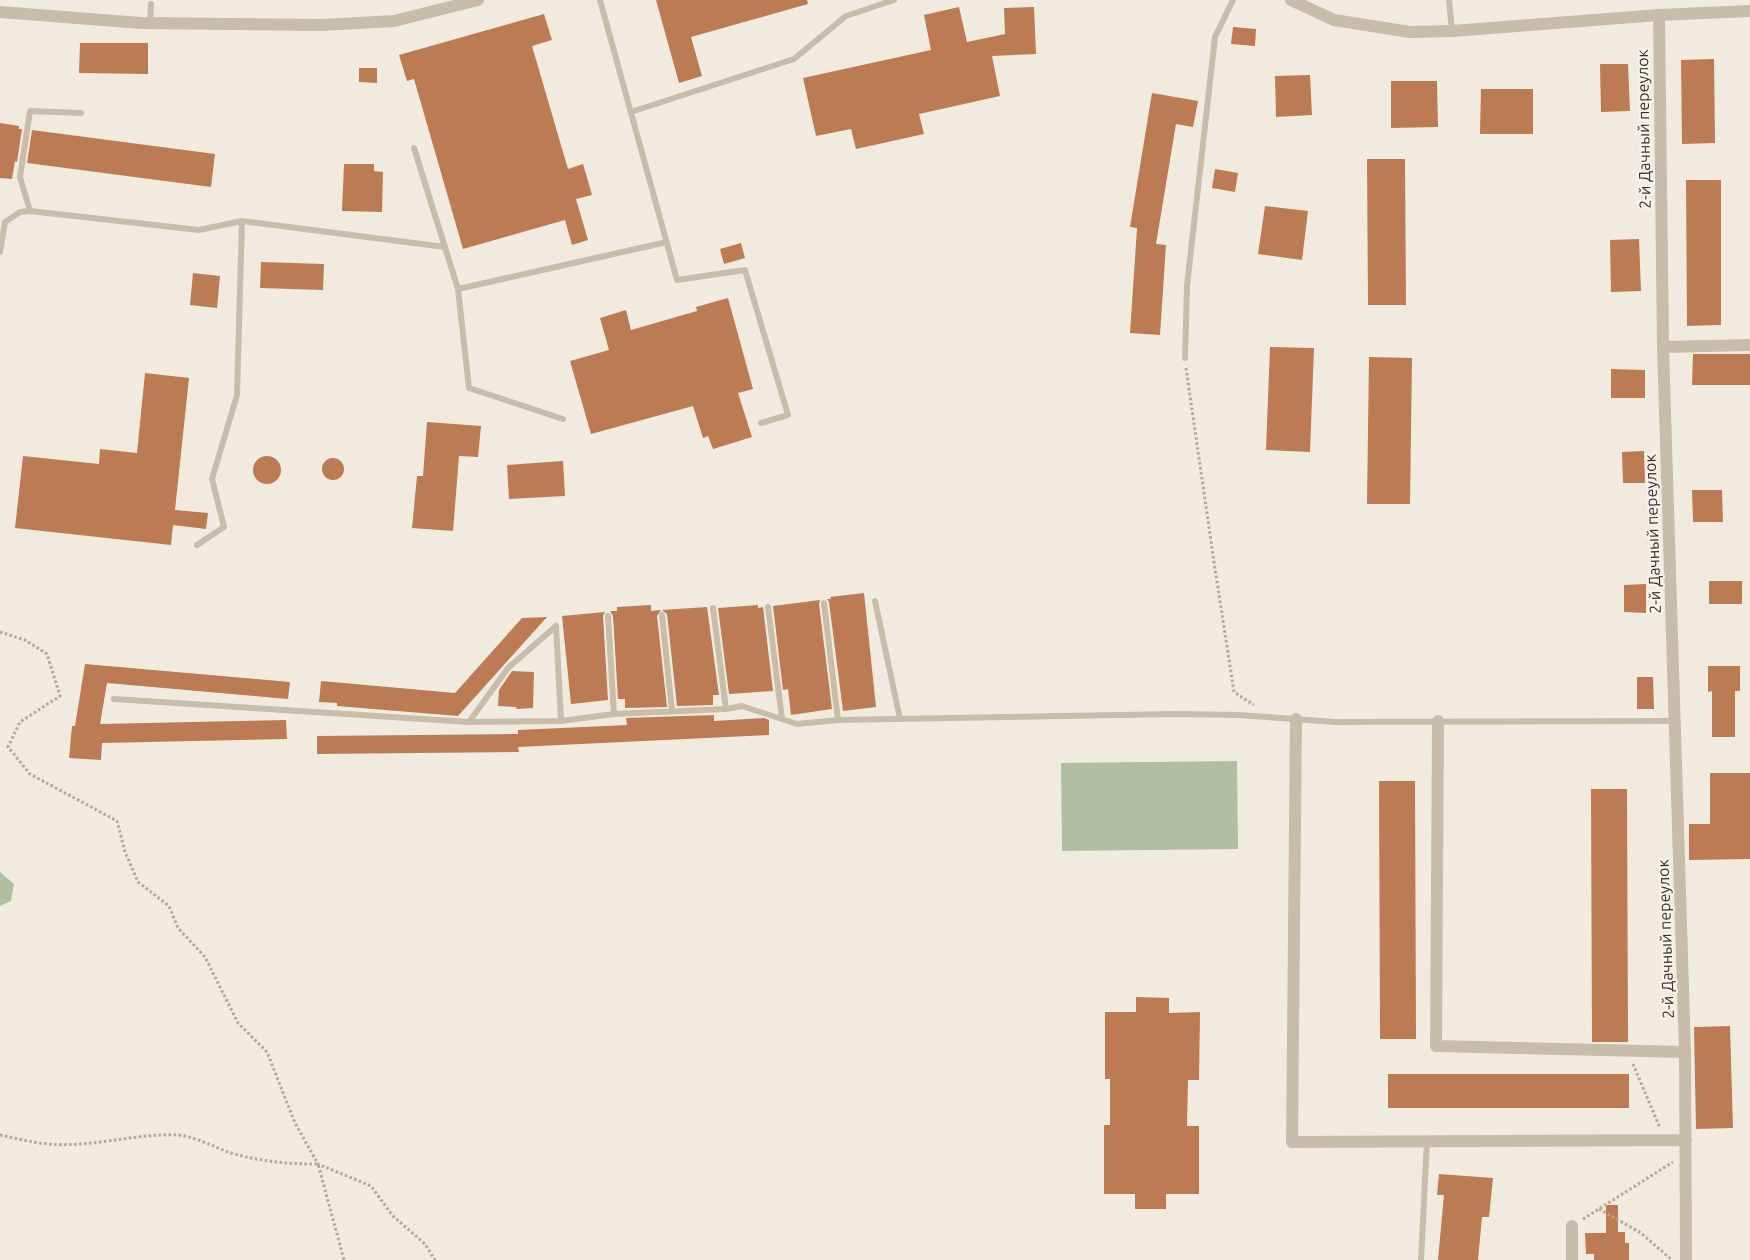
<!DOCTYPE html>
<html>
<head>
<meta charset="utf-8">
<style>
	body { margin:0 }
	canvas { display:block; background:#f1ebdf }
</style>
</head>
<body>
<canvas width="1750" height="1260"></canvas>
<script>
const context = document.querySelector('canvas').getContext('2d');
context.lineJoin = 'round';
function paint(path, color) { context.fillStyle = color; context.fill(path, 'evenodd'); }
function trace(path, color, width, dash) { context.strokeStyle = color; context.lineWidth = width; context.lineCap = dash ? 'butt' : 'round'; context.setLineDash(dash || []); context.stroke(path); }
function label(font, color, halo, rows, align = 'center') {
  context.font = font + ' Ubuntu,sans-serif'; context.lineWidth = 4; context.setLineDash([]); context.textBaseline = 'middle'; context.strokeStyle = halo; context.fillStyle = color; for (const [text, x, y, turn = 0] of rows) {
    context.save(); context.translate(x, y); context.rotate((+turn || 0) * Math.PI / 180); context.textAlign = isNaN(turn) ? turn : align; if (halo) context.strokeText(text, 0, 0); context.fillText(text, 0, 0); context.restore();
  }
}
paint(new Path2D(`
	M1237 761 1238 849 1062 851 1061 763Z
	M0 872 14 884 11 901 0 906Z`), '#b0bfa0');
paint(new Path2D(`
	M656 0H807L808 4 691 37 702 76 679 83Z
	M959 7 967 42 1005 34 1004 8 1034 7 1036 54 992 56 1000 96 919 114 924 134 856 149 851 129 816 136 803 78 931 50 924 15Z
	M544 14 552 40 532 46 568 169 583 164 592 195 576 199 588 240 572 245 565 220 463 249 414 79 407 81 399 55Z
	M1233 27 1256 29 1255 46 1231 44Z
	M80 43H148V74L79 73Z
	M1714 59 1715 143 1682 144 1681 60Z
	M1600 64H1628L1630 111 1601 112Z
	M359 68H377V83L359 82Z
	M1310 75 1312 115 1276 117 1275 76Z
	M1391 81H1437L1438 127 1391 128Z
	M1481 89H1533V134H1480Z
	M1152 93 1198 101 1193 127 1176 124 1156 244 1166 245 1160 335 1130 333 1137 228 1130 227Z
	M0 123 19 126V129H22L17 162 15 161 12 179 0 178Z
	M32 130 215 154 211 187 27 163Z
	M1367 159H1405L1406 305H1368Z
	M344 164H374V171L383 172 382 212 342 211Z
	M1215 169 1238 173 1235 192 1212 188Z
	M1686 180H1721V325L1687 326Z
	M1265 206 1308 211 1302 260 1258 254Z
	M1639 239 1641 291 1611 292 1610 240Z
	M741 243 745 258 724 264 720 249Z
	M261 262 324 264 323 290 260 288Z
	M193 273 220 276 217 308 190 305Z
	M728 298 753 389 738 393 752 437 713 449 708 436 703 438 693 406 591 434 570 361 609 350 600 318 626 310 631 330 697 311 696 307Z
	M1270 347 1314 348 1310 452 1266 450Z
	M1693 354H1750V385H1692Z
	M1369 357 1412 358 1410 504H1367Z
	M1611 369 1645 370V398H1611Z
	M145 373 189 378 175 510 208 513 206 529 173 525 171 545 15 528 23 456 99 464 100 449 137 453Z
	M427 422 481 426 478 457 459 456 453 531 412 528 417 476H423Z
	M1644 451 1645 483H1623L1622 452Z
	M253 470a14 14 0 1 1 28 0a14 14 0 1 1-28 0Z
	M322 469a11 11 0 1 1 22 0a11 11 0 1 1-22 0Z
	M563 461 565 496 509 499 507 465Z
	M1692 490H1722L1723 522H1693Z
	M1709 581H1742V604H1709Z
	M1646 584V613L1624 612V585Z
	M864 593 876 707 843 711 829 602 827 599H831L830 597Z
	M820 600 819 604 832 709 791 715 788 689 783 690 773 606Z
	M651 605V611L661 610 657 616 667 707 625 708V699H618L613 616 610 611H617V607Z
	M758 605V608L763 607 773 691 729 694 718 608Z
	M707 607 719 695H713V705L677 706 667 614 662 610Z
	M605 612 603 616 608 700 571 704 562 616Z
	M547 617 458 716 337 706V703L319 702 321 681 455 693 522 618Z
	M85 664 290 682 288 699 107 683 100 724 286 720 287 739 102 743 101 760 69 758 72 726H75Z
	M1708 666H1740V691H1735V737H1712V691L1708 692Z
	M512 671 534 672 533 708 517 709 516 707 498 706 499 690Z
	M1637 677H1653L1654 709H1637Z
	M714 715V721L764 718 769 720V735L518 747 519 752 317 754V736L518 734V730L627 725 626 718Z
	M1710 773H1750V859L1689 860V824H1710Z
	M1379 781H1415L1416 1039H1380Z
	M1591 789H1627L1628 1042H1592Z
	M1136 997 1169 998V1013L1200 1012 1199 1080H1188L1187 1126H1199V1194H1166V1209H1135V1194H1104V1125H1110V1079H1105V1012H1136Z
	M1730 1026 1733 1128 1696 1129 1694 1027Z
	M1388 1074H1629V1108H1388Z
	M1439 1174 1493 1178 1489 1217H1482L1478 1260H1438L1444 1195H1437Z
	M1606 1205H1618V1232H1625V1243H1629V1260H1594V1254H1586L1585 1233H1606Z`), '#bc7b52');
trace(new Path2D(`
	M1186 368 1214 562 1234 692 1254 705
	M0 632 25 640 47 654 60 696 20 722 8 747 30 774 117 821 125 852 138 882 169 906 178 928 205 957 238 1023 267 1052 295 1123 318 1164 371 1186 392 1215 425 1244 435 1260
	M1633 1064 1660 1128
	M0 1135C16 1138 32 1143 49 1144 91 1148 135 1133 178 1135 198 1137 216 1149 235 1154 263 1162 290 1164 318 1164L344 1260
	M1599 1209 1641 1233 1672 1260
	M1583 1219 1673 1162`), '#b4a796', 3, [2.5, 2.5]);
trace(new Path2D(`
	M600 0 677 280 745 270 788 415 761 423
	M1449 0 1452 31
	M150 23 151 4
	M631 112 794 59 846 16 894 0
	M81 113 30 111 20 177 30 211 199 230 242 221 445 247
	M414 148 458 289 667 242
	M0 252 5 222 20 212 30 211
	M458 289 469 388 563 419
	M1185 358 1187 286 1215 37 1233 0
	M197 545 224 527 212 479 237 395 242 221
	M875 601 900 719
	M824 603 838 720
	M768 607 782 719
	M713 608 726 709
	M662 615 672 711
	M608 616 614 714
	M114 699 469 722 561 721 614 714 726 709 742 706 797 724 838 720 1175 714 1239 715 1335 722 1675 721
	M469 722 508 668 556 626 561 721
	M1421 1260 1427 1141`), '#c8bdab', 6);
trace(new Path2D(`
	M1291 0 1334 20 1410 32 1452 31 1659 15 1750 11
	M0 12 141 23 322 25 394 21 478 0
	M1659 15 1663 347 1685 1052 1686 1260
	M1663 347 1750 345
	M1296 719 1292 1142 1686 1140
	M1438 721 1436 1046 1685 1052
	M1572 1226V1260`), '#c8bdab', 12);
label('16px', '#36302a', '#f9f4eb', [
	["2-й Дачный переулок",1644,129,-91],
	["2-й Дачный переулок",1653,534,-92],
	["2-й Дачный переулок",1666,939,-92]
]);
</script>
</body>
</html>
